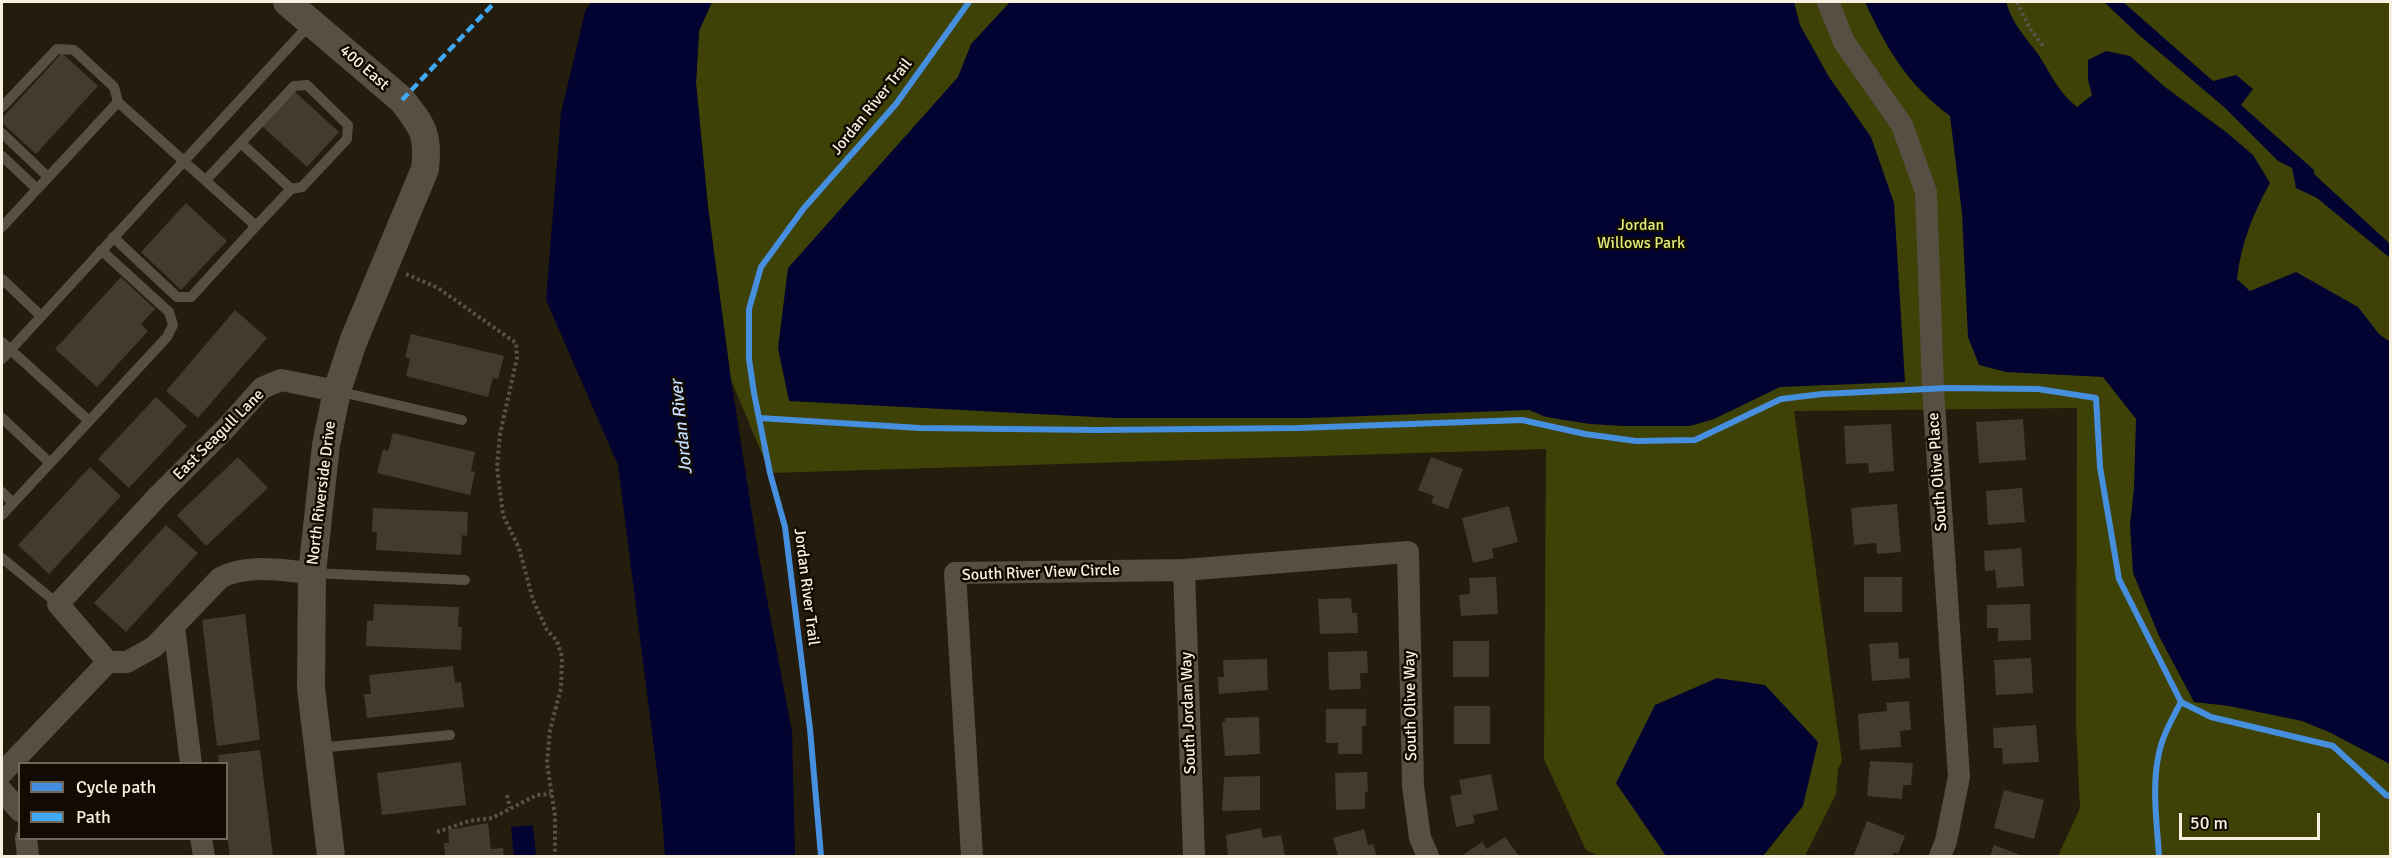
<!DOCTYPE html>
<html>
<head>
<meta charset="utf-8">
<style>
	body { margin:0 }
	#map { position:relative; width:2392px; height:858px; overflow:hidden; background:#241c0c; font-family:Signika,sans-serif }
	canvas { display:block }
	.frame { position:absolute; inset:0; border:3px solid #f9f0df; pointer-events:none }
	.legend { position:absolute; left:18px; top:762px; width:210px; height:78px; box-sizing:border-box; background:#110b02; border:2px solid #6e675a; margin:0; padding:8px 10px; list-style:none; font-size:18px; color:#f9f0df }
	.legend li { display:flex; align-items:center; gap:12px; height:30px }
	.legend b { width:30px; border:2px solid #6e675a }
	.scale { position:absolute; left:2179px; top:813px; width:141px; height:27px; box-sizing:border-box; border:3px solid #f9f0df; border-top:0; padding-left:8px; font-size:18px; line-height:21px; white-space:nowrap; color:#f9f0df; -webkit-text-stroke:4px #110b02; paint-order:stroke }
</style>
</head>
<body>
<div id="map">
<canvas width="2392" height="858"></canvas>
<div class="frame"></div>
<ul class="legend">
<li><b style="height:8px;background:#468fdf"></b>Cycle path</li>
<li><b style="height:8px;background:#3fa9f5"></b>Path</li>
</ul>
<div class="scale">50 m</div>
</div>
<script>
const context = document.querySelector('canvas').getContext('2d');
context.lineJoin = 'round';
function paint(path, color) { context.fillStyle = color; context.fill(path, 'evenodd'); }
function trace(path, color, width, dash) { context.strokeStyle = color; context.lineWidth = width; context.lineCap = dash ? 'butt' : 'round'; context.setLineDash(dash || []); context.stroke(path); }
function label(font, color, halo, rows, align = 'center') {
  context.font = font + ' Signika,sans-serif'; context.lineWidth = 5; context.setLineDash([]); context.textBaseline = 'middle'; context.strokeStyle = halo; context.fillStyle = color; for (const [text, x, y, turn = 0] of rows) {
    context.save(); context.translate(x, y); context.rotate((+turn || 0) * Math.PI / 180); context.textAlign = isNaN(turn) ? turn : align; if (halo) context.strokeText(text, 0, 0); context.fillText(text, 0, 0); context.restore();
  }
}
paint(new Path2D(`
	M712 2H2390V856H2058L2080 808 2076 723 2077 408 1794 411 1842 761 1838 769 1836 794 1805 856H1599L1586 850 1544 759 1546 449 770 473 731 380 708 207 696 83 699 31Z`), '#3f4207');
paint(new Path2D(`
	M591 2H712L699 31 696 83 708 207 731 380 758 551 792 732 795 856H665L661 804 618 465 546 300 561 113 585 12Z
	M1010 2H1794L1800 25 1829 77 1871 137 1894 203 1905 382 1780 387 1714 419 1690 426H1623L1590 424 1546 417 1529 410 1309 418H1114L789 401 778 348 788 268 958 77 971 44Z
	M1865 2H2006C2012 23 2025 37 2038 54 2051 74 2058 92 2077 107L2092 95 2088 80V60L2106 51 2130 56 2165 87 2226 132 2253 155 2270 183C2253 214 2241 243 2237 279L2250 291 2296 272 2358 307 2379 334 2390 342V764L2329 732 2302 721 2229 706 2194 702 2159 636 2133 573 2130 525 2134 488 2136 419 2103 377 2006 372 1979 365 1968 337 1962 213 1950 116C1907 84 1887 49 1865 2Z
	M2104 2H2123L2213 81 2236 75 2253 89 2241 105 2314 170V174L2390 244V258L2317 198 2296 188 2292 168 2278 161 2224 107 2139 35Z
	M1717 678 1765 685 1818 742 1803 806 1763 856H1666L1616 783 1655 705Z
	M533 825 536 856H514L511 827Z`), '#030331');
paint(new Path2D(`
	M62 53 98 86 36 154 2 123V118Z
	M293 90 339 132 307 167 261 125Z
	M186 203 227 241 181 290 141 252Z
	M121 277 155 309 141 324 148 331 97 387 55 349Z
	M235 310 267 338 198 418 166 391Z
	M411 334 504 356 498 379 493 378 488 397 406 376 410 359 405 357Z
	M156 397 187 426 129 488 98 459Z
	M2023 419 2026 460 1979 463 1976 422Z
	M1891 424 1894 471 1869 473 1868 463 1846 464 1844 426Z
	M393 433 475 452 471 471 475 472 470 495 377 473 383 449 388 451Z
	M238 457 268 488 206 546 177 515Z
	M1431 457 1463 469 1448 509 1431 503 1434 496 1418 490Z
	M90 467 121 496 49 574 18 545Z
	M2022 488 2025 522 1988 525 1986 491Z
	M1897 504 1901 552 1877 554 1876 543 1854 545 1851 508Z
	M1509 506 1518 542 1492 549 1494 558 1473 563 1462 518Z
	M373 508 468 512 467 536 462 535 461 555 376 550 377 532H372Z
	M166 525 198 553 126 632 94 603Z
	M2021 548 2024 586 1997 588 1995 570 1985 571 1984 551Z
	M1496 577 1498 614 1461 616 1459 595 1470 594 1469 578Z
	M1864 577H1902V612H1864Z
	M1351 598 1352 613H1357L1358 633 1320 634 1318 599Z
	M374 604 459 607 458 627H462L461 650 366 646 367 621H373Z
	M2030 604 2031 640 1998 641V628H1987V605Z
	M245 614 260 740 217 746 202 620Z
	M1453 641H1489V677H1453Z
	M1898 642 1899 659 1909 658 1910 678 1872 681 1869 644Z
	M1367 651 1368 673H1360L1361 689 1329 690 1328 652Z
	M2031 658 2033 693 1996 695 1994 660Z
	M1267 659 1268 690 1219 694 1218 677H1224L1223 660Z
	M453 666 455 683 461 682 464 707 367 718 364 694H371L369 675Z
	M1909 701 1911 730 1900 731 1901 747 1860 750 1858 714 1887 711 1886 703Z
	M1454 706H1490V744H1454Z
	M1326 709H1366V726H1362V754H1338V743H1326Z
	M1259 717 1260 754 1225 756 1222 722H1225V718Z
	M2036 725 2039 762 2003 764 2002 748H1994L1993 728Z
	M260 750 273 856H230L226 828V764H219L218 755Z
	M1870 761 1913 763 1911 785H1903L1902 799 1867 796Z
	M461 762 466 805 382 815 377 773Z
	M1367 772 1368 792H1365V809L1336 810 1335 773Z
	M1491 774 1498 810 1473 815 1475 823 1456 827 1450 796 1462 794 1459 780Z
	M1260 776V810L1222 811 1224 777Z
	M2004 790 2044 800 2034 839 1994 828Z
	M1867 821 1905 836 1898 854 1894 852 1892 856 1854 855Z
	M488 823 491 849 503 848 504 856H445L444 843H449L448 830Z
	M1261 828 1263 838 1281 835 1285 856H1228L1226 835Z
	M1364 829 1368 845 1373 844 1377 856H1338L1333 838Z
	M1505 837 1519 856H1466L1464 854 1482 842 1487 849Z
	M1994 845 2023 856H1990Z`), '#443a2f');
trace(new Path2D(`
	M2017 2 2030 29 2044 47
	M406 274 438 288 516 343 517 358 500 434 497 467 503 515 519 548 533 600 547 630 557 641 562 657 561 688 550 730 547 763 555 816V856
	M507 795 510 808
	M437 832 469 821 492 818 537 795 551 794`), '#585248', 4, [3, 3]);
trace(new Path2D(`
	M2 107 57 49 74 50 114 87 118 102
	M2 133 48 177
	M241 143 291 189
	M2 156 37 189
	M2 227 118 102 256 226 291 189 302 187 347 139 348 125 307 85 294 86 206 180
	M113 237 177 297H191L256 226
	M2 279 41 316
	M2 342 89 421
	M2 359 311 23
	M337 391 462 420
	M2 418 50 463
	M2 492 13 503
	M2 515 167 337 173 325 169 312 101 250
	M2 558 58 604
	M312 573 465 580
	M319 748 450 735`), '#574e44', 10);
trace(new Path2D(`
	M1828 2 1844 42 1902 125 1926 192 1933 389 1959 777 1946 841 1940 856
	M1184 570 1194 856
	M174 626 191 764
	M108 662 58 604 158 496 226 428 262 388 281 380 337 391
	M2 773 108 662H127L154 647 220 578C246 563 284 571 312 573
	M2 791 20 811
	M26 838 28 856
	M201 838 204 856
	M972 856 955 573 1184 570 1408 552 1413 786 1420 838 1428 856`), '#574e44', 22);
trace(new Path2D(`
	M287 2 402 100C423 127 429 135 425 169L353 342 337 391 326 445 312 573 311 688 331 856`), '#574e44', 28);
trace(new Path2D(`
	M402 100 495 2`), '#3fa9f5', 4.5, [9, 4.5]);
trace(new Path2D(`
	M759 418 920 428 1098 430 1298 428 1522 420 1585 434 1636 441 1695 440 1781 399 1822 394 1948 388 2038 389 2096 398 2100 467 2119 579 2181 702 2211 717 2333 746 2386 795 2390 796
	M821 856 810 729 785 527 770 473 754 393 749 359V309L761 267 804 208 896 104 969 2
	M2159 856C2157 824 2152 790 2158 758 2161 738 2172 719 2181 702`), '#468fdf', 6);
label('16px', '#f9f0df', '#110b02', [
	["400 East",364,68,41],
	["Jordan River Trail",872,107,-51],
	["East Seagull Lane",219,435,-45],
	["South Olive Place",1938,472,-94],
	["North Riverside Drive",322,493,-83],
	["South River View Circle",1041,573,-2],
	["Jordan River Trail",806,587,83],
	["South Olive Way",1411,706,-91],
	["South Jordan Way",1189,713,-92]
]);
label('16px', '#e0ed79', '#110b02', [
	["Jordan",1641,226],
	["Willows Park",1641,244]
]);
label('italic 18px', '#c2dbfe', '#110b02', [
	["Jordan River",682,427,-96]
]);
</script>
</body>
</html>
